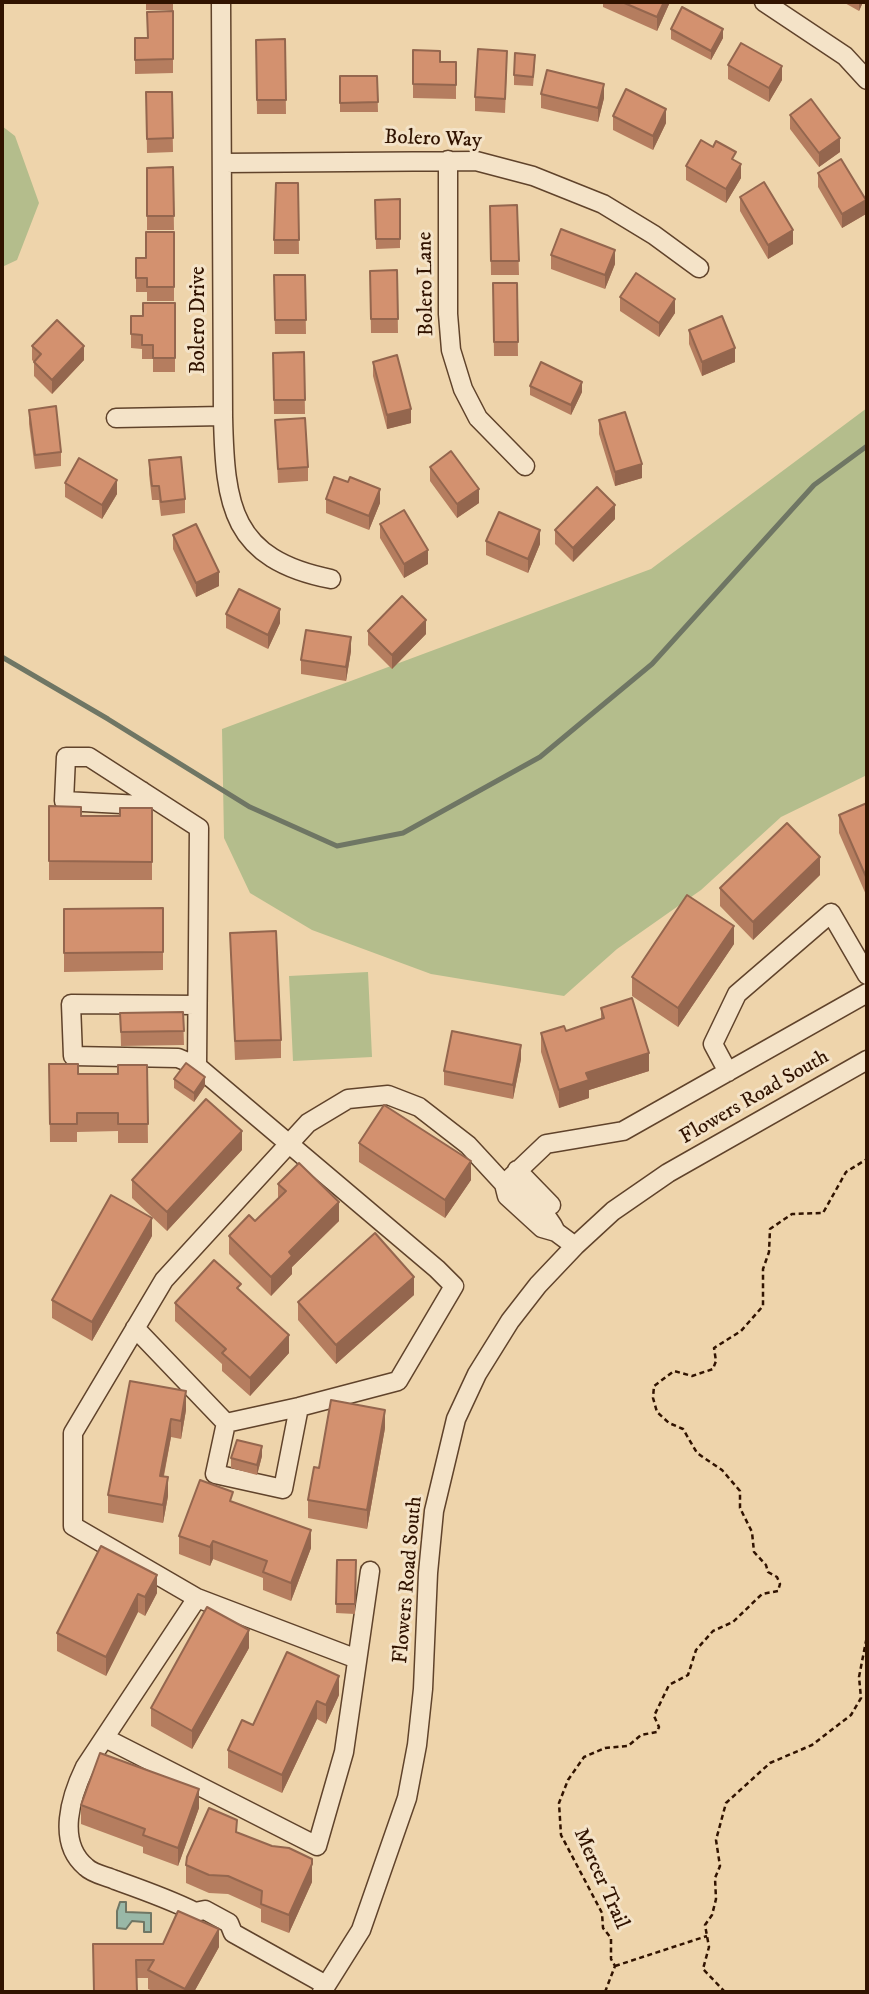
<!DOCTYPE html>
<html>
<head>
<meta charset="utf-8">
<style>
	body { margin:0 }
	#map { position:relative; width:869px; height:1994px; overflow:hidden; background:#eed4ab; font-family:"IM FELL DW Pica",serif }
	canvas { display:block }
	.frame { position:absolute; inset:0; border:4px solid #311300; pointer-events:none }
</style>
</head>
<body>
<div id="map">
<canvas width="869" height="1994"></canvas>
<div class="frame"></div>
</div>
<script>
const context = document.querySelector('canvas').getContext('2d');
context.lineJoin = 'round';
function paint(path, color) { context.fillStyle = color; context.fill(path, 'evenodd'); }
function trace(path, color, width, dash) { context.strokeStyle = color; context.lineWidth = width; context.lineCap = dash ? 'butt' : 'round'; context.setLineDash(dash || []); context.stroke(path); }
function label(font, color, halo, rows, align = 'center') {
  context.font = font + ' "IM FELL DW Pica",serif'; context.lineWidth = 6; context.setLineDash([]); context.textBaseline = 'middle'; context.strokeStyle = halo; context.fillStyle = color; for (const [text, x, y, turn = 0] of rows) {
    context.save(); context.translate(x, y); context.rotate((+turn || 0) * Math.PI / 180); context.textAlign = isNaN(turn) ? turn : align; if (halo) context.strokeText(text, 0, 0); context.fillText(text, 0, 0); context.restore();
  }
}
paint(new Path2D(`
	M2 126 15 136 39 203 17 260 2 267Z
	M867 408V775L781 817 701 890 617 949 564 996 431 974 312 930 250 893 224 838 222 729 651 569Z
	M368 972 372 1057 293 1061 289 976Z`), '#b4bd8c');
const water = new Path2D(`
	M120 1902H126V1912L151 1913V1932H144V1922L132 1921 126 1929 117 1928V1911Z`);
paint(water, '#99b8a7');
trace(water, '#6f7664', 2);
trace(new Path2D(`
	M2 657 108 719 250 807 337 846 403 833 540 757 652 664 814 485 867 446`), '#6f7664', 5);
const minor = new Path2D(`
	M221 2 223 416C225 506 231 559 331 579
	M764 2 845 56 867 80
	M448 160V314L451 350 463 389 478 418 525 466
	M223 163 476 161 533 176 603 204 654 235 699 268
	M116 418 223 416
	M142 791 141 805 64 801 66 757H89L199 828 197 1066
	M197 1005 71 1004 73 1056 178 1058 197 1066 437 1269 454 1286 398 1381 299 1407 226 1423
	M728 1072 713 1044 737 994 831 913 867 975
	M517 1170 551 1205
	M556 1232C549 1215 522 1189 504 1184L507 1196 542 1228 556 1232 575 1246
	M135 1328 226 1423
	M226 1423 215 1474 283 1489 299 1407
	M197 1598 85 1767C71 1796 56 1842 86 1867 93 1874 106 1876 115 1880 143 1890 169 1899 195 1912L205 1910 229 1923 233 1933 326 1985
	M357 1659 197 1598 73 1526V1433L164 1280 308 1123 348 1099 388 1095 419 1107 468 1145 504 1184 546 1144 623 1131 867 993
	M105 1738 317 1846 344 1752 370 1571
	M322 1992 361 1930 407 1798 417 1745 423 1689 428 1573 434 1511 456 1419 477 1374 510 1321 538 1285 575 1246 613 1211 668 1173 867 1060`);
trace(minor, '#60432b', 21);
trace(new Path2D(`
	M615 1966 707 1936
	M605 1992 615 1966 611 1959V1938L603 1928 602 1913 561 1835 559 1803 568 1780 584 1757 605 1748 628 1746 641 1735 657 1732 659 1727 654 1716 669 1685 688 1675 696 1650 713 1631 733 1622 762 1594 778 1591 780 1584 777 1577 768 1572 766 1565 754 1552 752 1532 740 1508V1491L722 1470 697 1453 683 1429 669 1423 657 1412 653 1398 654 1386 674 1371 692 1376 713 1369 716 1361 714 1348 741 1331 763 1306V1269L769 1252 770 1229 792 1214 823 1213 846 1172 867 1159
	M725 1992 703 1969 709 1947 705 1925 712 1915 716 1899 715 1878 720 1866 716 1840 726 1803 770 1763 812 1745 851 1715 861 1698 859 1677 867 1636`), '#311300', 2.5, [5, 3.5]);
trace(minor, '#f4e3c8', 18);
paint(new Path2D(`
	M146 2H173V10H146Z
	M603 2H670L657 31 603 7Z
	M843 2H863L859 11Z
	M173 11V73L135 74V38H148Z
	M671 29 723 38 711 60 671 39Z
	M285 39 286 114H257L256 40Z
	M413 50 440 62H456V99L413 98Z
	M535 64 533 86 514 85V75Z
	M507 65 505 113 475 111V97Z
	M728 65 782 80 769 102 728 79Z
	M340 76H377L378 112H340Z
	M146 92H172L173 152 147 153Z
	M541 94 604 98 598 122 541 108Z
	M790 115 840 152 819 167 790 129Z
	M613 116 666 123 653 150 613 130Z
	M736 161 741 178 726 203 686 180V166Z
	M173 167 174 230H147V168Z
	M818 173 866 214 842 228 818 187Z
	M298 183 299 254H274V240Z
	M740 197 793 244 768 259 740 211Z
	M400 199V248L376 249 375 200Z
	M517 205 519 275H491L490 206Z
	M174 232V301H147V292H136V258H146Z
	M551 255 615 264 605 289 551 269Z
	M397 270 398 333H371L370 271Z
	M274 275H305L306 334H275Z
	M493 283H517L518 356H494Z
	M620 297 675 313 659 337 620 311Z
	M175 303V372H153V359H142V349L131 348V316H143Z
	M689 330 735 362 702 376 689 344Z
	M32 346 84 360 52 394 34 376V362L32 360Z
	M304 352 305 414H274L273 353Z
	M373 362 411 423 387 429 373 376Z
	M530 386 582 392 571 415 530 395Z
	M29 410 61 452V466L35 469 29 424Z
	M275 420 308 467V481L278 483Z
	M599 420 642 478 615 486 599 434Z
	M149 460 185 499V513L161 516 159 500H152L149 474Z
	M430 467 479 503 457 518 430 481Z
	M348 482 380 503 369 530 326 513V499Z
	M65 483 117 494 102 519 65 497Z
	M615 519 573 562 555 544V530Z
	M380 524 428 564 404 578 380 538Z
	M173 535 219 586 196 597 173 549Z
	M486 541 540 544 528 573 486 555Z
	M226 614 280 623 268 649 226 628Z
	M368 631 426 634 392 669 368 645Z
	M351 651 346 681 301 674V660Z
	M867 803V897L839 833V815Z
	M49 806 81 816H120L152 808V880H49Z
	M820 875 753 940 720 906V888Z
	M163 908V970L64 972V909Z
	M230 933 281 1040V1058L235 1060Z
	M734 944 678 1027 632 996V977Z
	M601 1008 649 1071 589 1090V1098L559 1108 541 1052V1033L566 1031 601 1019Z
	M183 1012 184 1045 121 1046 120 1013Z
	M521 1059 513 1099 444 1085V1071Z
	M49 1064 78 1074H118L147 1065 148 1143H118V1131L77 1132V1142H50Z
	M174 1079 205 1086 194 1102 174 1088Z
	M359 1143 471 1180 445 1218 359 1162Z
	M242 1150 167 1231 132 1198V1180Z
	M278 1184 339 1221 292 1267V1274L271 1296 229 1254V1236L255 1221 278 1198Z
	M152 1236 92 1341 52 1318V1300Z
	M241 1291 289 1353 250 1396 222 1371V1364L175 1321V1303Z
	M414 1295 336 1364 298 1320V1302Z
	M130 1381 186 1410 181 1439 171 1437 164 1476 168 1496 163 1523 108 1513V1495Z
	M385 1428 367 1529 308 1518V1500L319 1468Z
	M262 1456 257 1475 231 1468V1458Z
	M233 1502 311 1548 291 1601 263 1590V1578L213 1559 210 1566 179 1554V1536Z
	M337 1560H356L355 1614 336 1613Z
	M157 1575V1593L145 1616 138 1612 106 1676 57 1651V1633Z
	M249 1648 192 1749 151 1726V1708Z
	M287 1652 339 1695 326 1724 317 1719 282 1793 228 1768V1750L253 1725Z
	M81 1805 199 1808 178 1866 143 1853V1847L81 1824Z
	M237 1833 272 1846 312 1859V1882L289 1933 261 1922V1909L228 1894 209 1893 186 1883V1865Z
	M93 1944 219 1947 194 1992H155L148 1989V1978H137Z`), '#b57d5f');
paint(new Path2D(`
	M664 2H670L657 31V17Z
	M859 2H863L859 11Z
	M723 29V38L711 60V51Z
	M782 66V80L769 102V88Z
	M604 84V98L598 122V108Z
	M666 109V123L653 150V136Z
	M840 138V152L819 167V153Z
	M741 164V178L726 203V189Z
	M866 200V214L842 228V214Z
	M793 230V244L768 259V245Z
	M615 250V264L605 289V275Z
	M675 299V313L659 337V323Z
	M84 346V360L52 394V380Z
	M735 348V362L702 376V362Z
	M582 382V392L571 415V405Z
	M411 409V423L387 429V415Z
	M642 464V478L615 486V472Z
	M117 480V494L102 519V505Z
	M380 489V503L369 530V516Z
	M479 489V503L457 518V504Z
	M615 505V519L573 562V548Z
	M540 530V544L528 573V559Z
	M428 550V564L404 578V564Z
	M219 572V586L196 597V583Z
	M280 609V623L268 649V635Z
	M426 620V634L392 669V655Z
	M351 637V651L346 681V667Z
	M820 857V875L753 940V922Z
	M734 926V944L678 1027V1008Z
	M521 1045V1059L513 1099V1085Z
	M649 1053V1071L589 1090V1098L559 1108V1090L586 1073Z
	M205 1077V1086L194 1102V1093Z
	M242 1131V1150L167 1231V1212Z
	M471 1161V1180L445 1218V1200Z
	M339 1202V1221L292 1267V1274L271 1296V1277L289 1252Z
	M152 1218V1236L92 1341V1322Z
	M414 1277V1295L336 1364V1345Z
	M289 1335V1353L250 1396V1378Z
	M186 1391V1410L181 1439V1421Z
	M385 1410V1428L367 1529V1510Z
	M171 1419V1437L160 1494V1476Z
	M262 1446V1456L257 1475V1465Z
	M168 1477V1496L163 1523V1505Z
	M311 1530V1548L291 1601V1583Z
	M213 1541V1559L210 1566V1547Z
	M157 1575V1593L145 1616V1597Z
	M138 1594V1612L106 1676V1657Z
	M249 1630V1648L192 1749V1731Z
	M339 1676V1695L326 1724V1705Z
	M317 1701V1719L282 1793V1775Z
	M199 1789V1808L178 1866V1848Z
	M312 1864V1882L289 1933V1915Z
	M219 1929V1947L194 1992H185V1989Z`), '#94664e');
const building = new Path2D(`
	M622 2H664L657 17Z
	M682 7 723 29 711 51 671 29Z
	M173 11V59L135 60V38H148L147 12Z
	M285 39 286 100H257L256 40Z
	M741 43 782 66 769 88 728 65Z
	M478 49 507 51 505 99 475 97Z
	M413 50 440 51V62H456V85L413 84Z
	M515 53 535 55 533 77 514 75Z
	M547 70 604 84 598 108 541 94Z
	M340 76H377L378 102 340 103Z
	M626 89 666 109 653 136 613 116Z
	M146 92H172L173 138 147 139Z
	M811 99 840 138 819 153 790 115Z
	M701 140 713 147 716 141 736 152 732 159 741 164 726 189 686 166Z
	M841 159 866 200 842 214 818 173Z
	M173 167 174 216H147V168Z
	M764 182 793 230 768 245 740 197Z
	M276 183H298L299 240H274Z
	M400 199V239H376L375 200Z
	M517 205 519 261H491L490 206Z
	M561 229 615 250 605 275 551 255Z
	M146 232H174V287H147V278H136V258H146Z
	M397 270 398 319H371L370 271Z
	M636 273 675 299 659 323 620 297Z
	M274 275H305L306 320H275Z
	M493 283H517L518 342H494Z
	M143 303H175V358H153V345H142V335L131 334V316H143Z
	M722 316 735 348 702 362 689 330Z
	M57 320 84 346 52 380 34 362 41 354 32 346Z
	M304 352 305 400H274L273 353Z
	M397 355 411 409 387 415 373 362Z
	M541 362 582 382 571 405 530 386Z
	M56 406 61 452 35 455 29 410Z
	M625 412 642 464 615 472 599 420Z
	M305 418 308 467 278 469 275 420Z
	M451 451 479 489 457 504 430 467Z
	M181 457 185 499 161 502 159 486H152L149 460Z
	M79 458 117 480 102 505 65 483Z
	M334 477 348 482 350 477 380 489 369 516 326 499Z
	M597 487 615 505 573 548 555 530Z
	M404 510 428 550 404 564 380 524Z
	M499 512 540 530 528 559 486 541Z
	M196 524 219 572 196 583 173 535Z
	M239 589 280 609 268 635 226 614Z
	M402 596 426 620 392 655 368 631Z
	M306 630 351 637 346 667 301 660Z
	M867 803V879L839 815Z
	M49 806 81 807V816H120V808H152V862L49 861Z
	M787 823 820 857 753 922 720 888Z
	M687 895 734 926 678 1008 632 977Z
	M163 908V952L64 953V909Z
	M276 931 281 1040 235 1041 230 933Z
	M632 998 649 1053 586 1073 589 1080 559 1090 541 1033 564 1026 566 1031 604 1018 601 1008Z
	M183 1012 184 1031 121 1032 120 1013Z
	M452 1031 521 1045 513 1085 444 1071Z
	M186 1063 205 1077 194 1093 174 1079Z
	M49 1064H78V1074H118V1065H147L148 1124H118V1113H77V1124H50Z
	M206 1099 242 1131 167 1212 132 1180Z
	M384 1105 471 1161 445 1200 359 1143Z
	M299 1163 339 1202 289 1252 292 1256 271 1277 229 1236 249 1215 255 1221 286 1191 278 1184Z
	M111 1195 152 1218 92 1322 52 1300Z
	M375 1233 414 1277 336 1345 298 1302Z
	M214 1260 241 1284 237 1288 289 1335 250 1378 222 1353 226 1349 175 1303Z
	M130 1381 186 1391 181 1421 171 1419 160 1476 168 1477 163 1505 108 1495Z
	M331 1400 385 1410 367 1510 308 1500 314 1467 319 1468Z
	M237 1440 262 1446 257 1465 231 1458Z
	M200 1480 233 1492 230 1501 311 1530 291 1583 263 1572 267 1561 213 1541 210 1547 179 1536Z
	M101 1546 157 1575 145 1597 138 1594 106 1657 57 1633Z
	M337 1560H356L355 1604H336Z
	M207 1607 249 1630 192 1731 151 1708Z
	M287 1652 339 1676 326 1705 317 1701 282 1775 228 1750 242 1720 253 1725Z
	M100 1753 199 1789 178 1848 143 1835 145 1829 81 1805Z
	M209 1808 237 1820 236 1832 272 1846 289 1848 312 1859V1864L289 1915 261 1904 262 1891 228 1876 209 1875 186 1865 187 1857Z
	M178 1911 219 1929 185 1989 148 1970 154 1960H136L137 1992H94L93 1944H163Z`);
paint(building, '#d3916f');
trace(building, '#94664e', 2);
label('21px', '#311300', '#f4e3c8', [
	["Bolero Way",433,140,2],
	["Bolero Lane",427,284,-91],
	["Bolero Drive",200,320,-90],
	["Flowers Road South",755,1098,-30],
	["Flowers Road South",409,1580,-85],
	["Mercer Trail",600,1879,66]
]);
</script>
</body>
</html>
